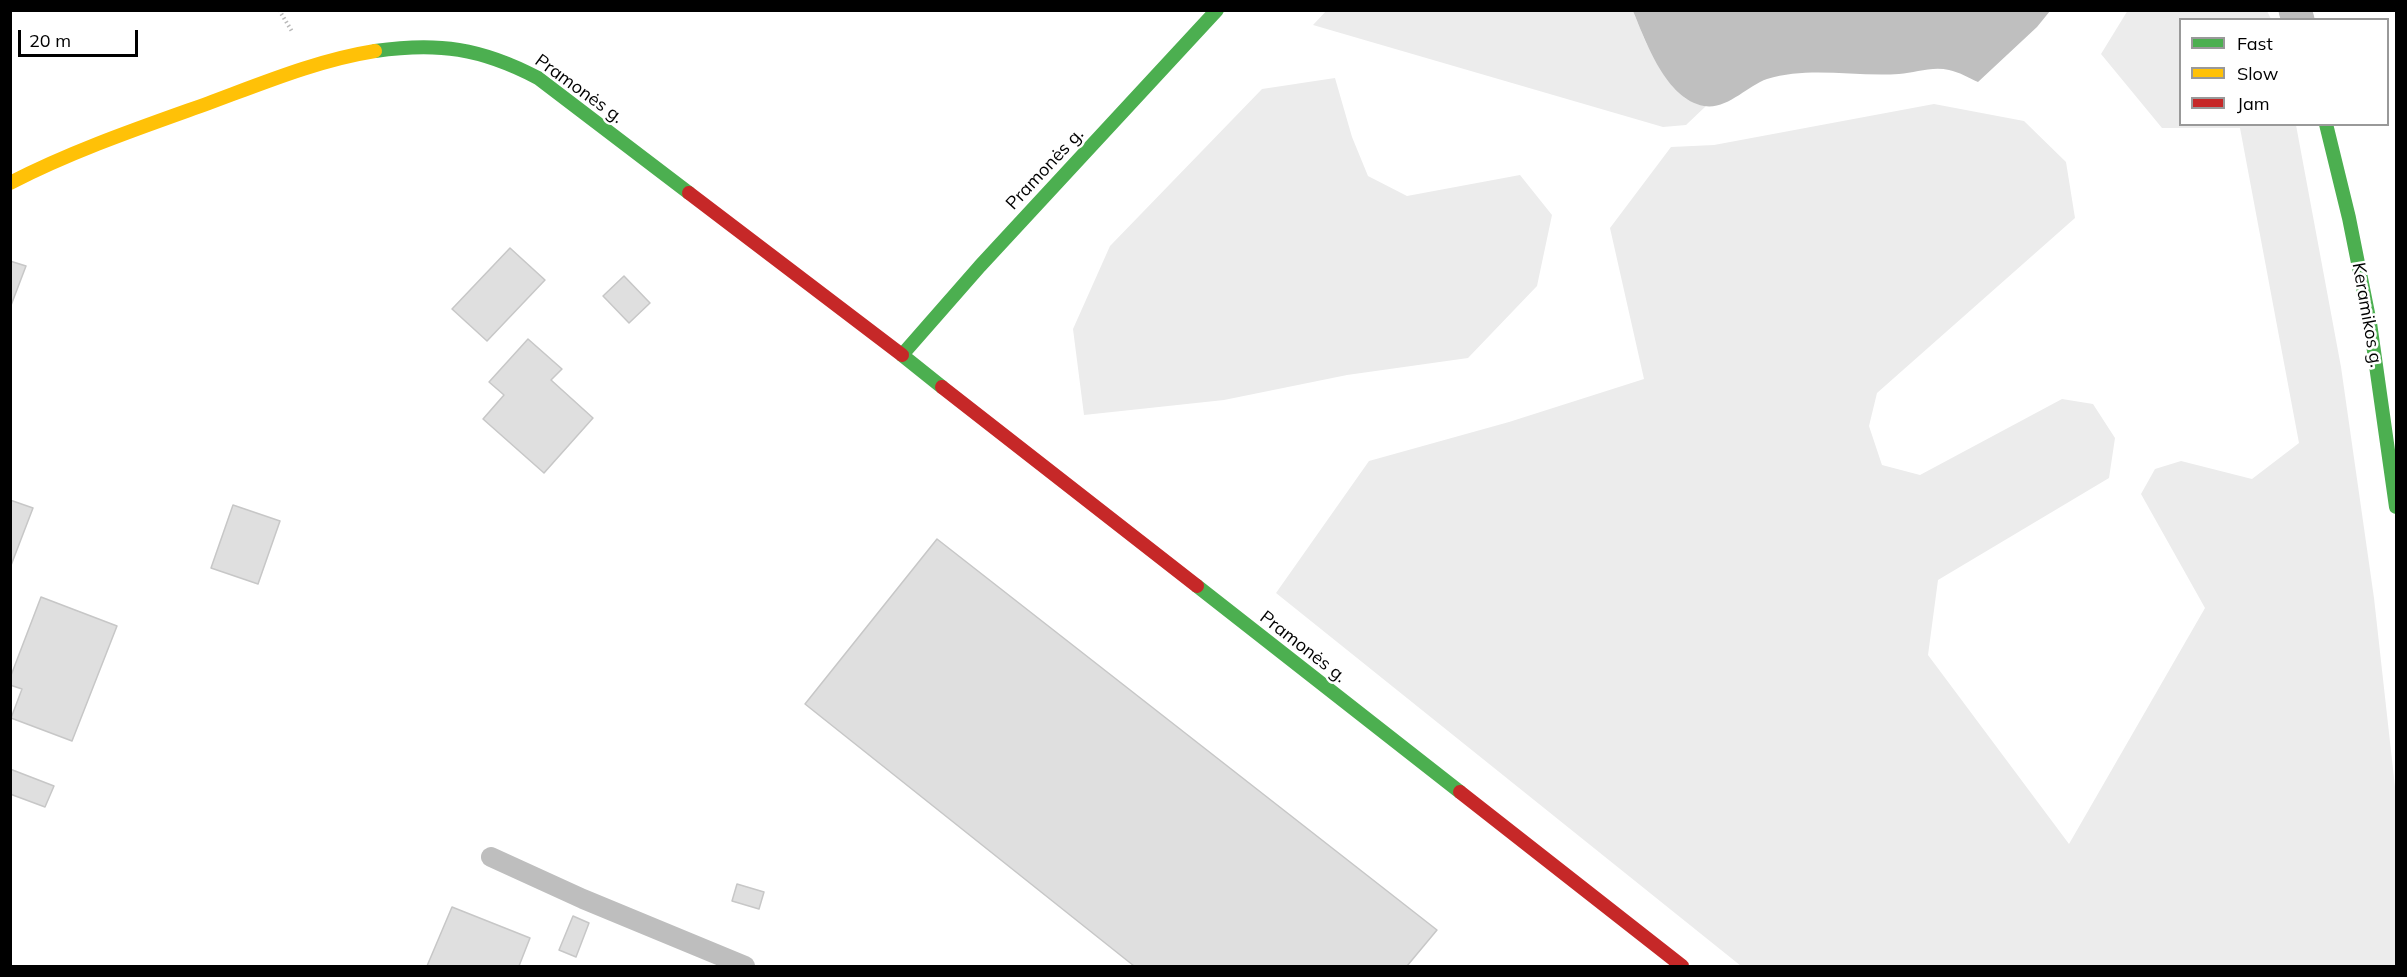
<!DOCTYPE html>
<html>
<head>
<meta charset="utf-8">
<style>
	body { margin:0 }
	#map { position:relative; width:2407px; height:977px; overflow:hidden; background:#fff; font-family:Mulish,sans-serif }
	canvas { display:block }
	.frame { position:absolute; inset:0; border:12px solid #000; pointer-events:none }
	.legend { position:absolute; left:2179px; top:18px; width:210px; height:108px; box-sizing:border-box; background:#fff; border:2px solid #999; margin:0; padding:8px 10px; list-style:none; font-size:18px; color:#000 }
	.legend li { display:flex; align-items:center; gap:12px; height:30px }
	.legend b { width:30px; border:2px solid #999 }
	.scale { position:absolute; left:18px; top:30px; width:120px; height:27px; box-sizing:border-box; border:3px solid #000; border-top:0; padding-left:8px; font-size:18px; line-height:21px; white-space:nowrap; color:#000; -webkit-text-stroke:4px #fff; paint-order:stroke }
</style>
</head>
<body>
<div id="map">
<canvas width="2407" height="977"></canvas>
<div class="frame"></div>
<ul class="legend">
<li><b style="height:8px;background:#4caf50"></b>Fast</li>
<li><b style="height:8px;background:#ffc107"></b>Slow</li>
<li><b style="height:8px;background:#c62828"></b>Jam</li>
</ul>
<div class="scale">20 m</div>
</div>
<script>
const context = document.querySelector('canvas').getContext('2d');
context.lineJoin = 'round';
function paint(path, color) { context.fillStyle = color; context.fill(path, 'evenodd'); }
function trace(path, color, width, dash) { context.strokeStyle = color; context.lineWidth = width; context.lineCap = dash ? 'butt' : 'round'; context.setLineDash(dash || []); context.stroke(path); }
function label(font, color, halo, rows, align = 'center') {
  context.font = font + ' Mulish,sans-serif'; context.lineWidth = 5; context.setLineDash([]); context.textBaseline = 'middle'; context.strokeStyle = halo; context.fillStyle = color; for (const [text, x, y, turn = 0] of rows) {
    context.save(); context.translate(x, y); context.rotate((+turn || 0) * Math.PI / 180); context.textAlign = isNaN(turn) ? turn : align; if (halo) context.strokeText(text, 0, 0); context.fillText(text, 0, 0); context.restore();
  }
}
paint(new Path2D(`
	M1327 10 1633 11 1646 43 1685 98 1706 106 1686 125 1663 127 1313 25Z
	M2128 10 2267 11 2271 19 2180 20V124L2296 125 2341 367 2374 598 2396 796V966H1741L1276 593 1369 461 1509 422 1644 379 1610 228 1671 147 1714 145 1934 104 2024 121 2066 162 2075 218 1877 393 1869 426 1882 465 1920 475 2062 399 2093 404 2115 438 2109 478 1938 580 1928 655 2069 844 2205 608 2141 494 2155 469 2181 461 2252 479 2299 443 2240 128H2162L2101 54Z
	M1335 78 1352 137 1368 176 1407 196 1520 175 1552 215 1537 286 1468 358 1347 375 1224 400 1084 415 1073 329 1110 246 1262 89Z`), '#ececec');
paint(new Path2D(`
	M1633 11H2050L2037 27 1978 82C1969 78 1959 72 1949 70 1932 66 1915 73 1899 74 1854 77 1810 66 1767 79 1747 86 1727 110 1704 106 1666 99 1646 42 1633 11Z`), '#bfbfbf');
const building = new Path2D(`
	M510 248 545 280 487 341 452 309Z
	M10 261 26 266 10 308Z
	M624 276 650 303 629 323 603 296Z
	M528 339 562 369 551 380 593 418 544 473 483 419 504 395 489 382Z
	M10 500 33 508 10 568Z
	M233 505 280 521 258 584 211 568Z
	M937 539 1437 930 1407 966H1134L805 704Z
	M41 597 117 626 72 741 11 718 22 689 10 685V678Z
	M10 769 54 786 45 807 10 794Z
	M737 884 764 892 759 909 732 901Z
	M452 907 530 938 519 966H427Z
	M573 916 589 923 576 957 559 950Z`);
paint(building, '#dfdfdf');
trace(building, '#c7c7c7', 1.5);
trace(new Path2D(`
	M279 10 293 33`), '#b9b9b9', 4, [1.5, 3]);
trace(new Path2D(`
	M491 857 583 899 745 966`), '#bebebe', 20);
trace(new Path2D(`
	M2295 10 2298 20`), '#bebebe', 33);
trace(new Path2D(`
	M375 51C438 42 481 48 538 78L689 193
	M2326 124 2349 218 2370 323 2396 507
	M942 387 902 355 980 266 1217 10
	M1197 586 1460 792`), '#4caf50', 14);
trace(new Path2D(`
	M10 183C74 150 142 127 209 103 263 83 318 60 375 51`), '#ffc107', 14);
trace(new Path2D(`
	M689 193 902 355
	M942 387 1197 586
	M1460 792 1682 966`), '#c62828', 14);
label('18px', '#000', '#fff', [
	["Pramonės g.",579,89,36],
	["Pramonės g.",1045,169,-47],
	["Keramikos g.",2367,315,80],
	["Pramonės g.",1303,647,38]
]);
</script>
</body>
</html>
